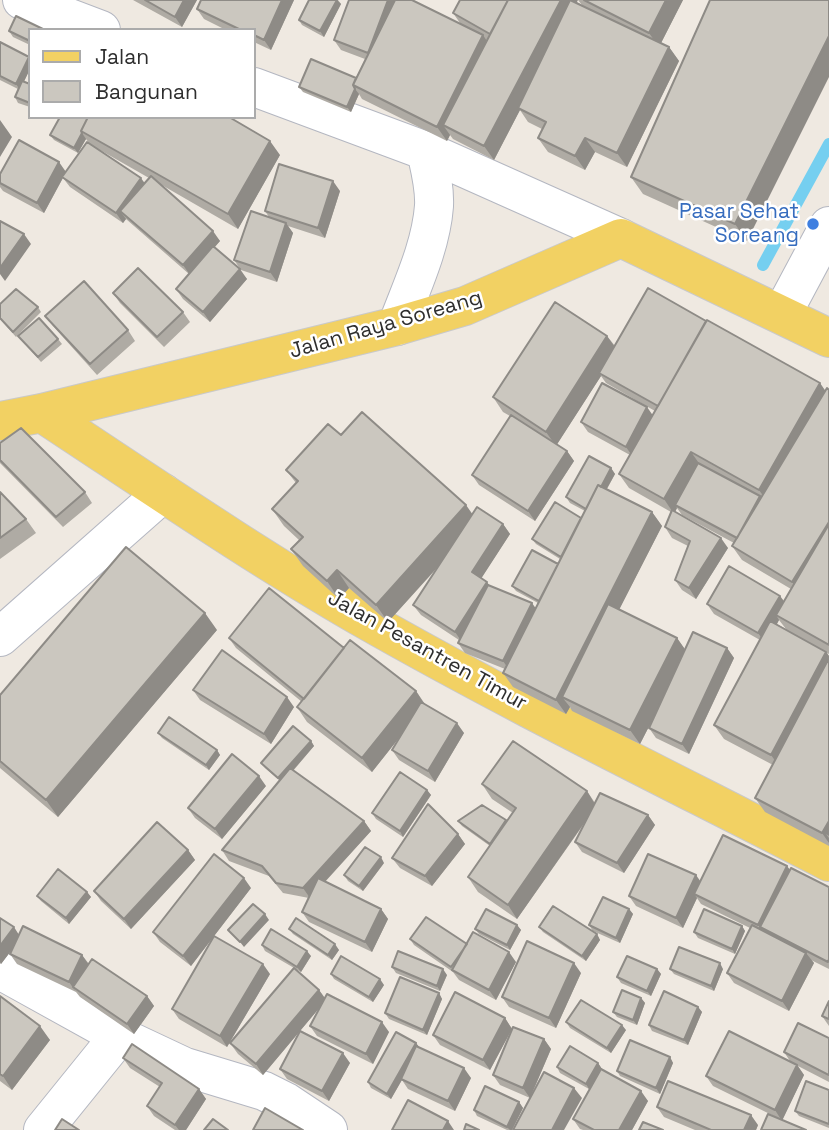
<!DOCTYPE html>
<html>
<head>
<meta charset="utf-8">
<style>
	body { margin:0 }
	#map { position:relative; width:829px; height:1130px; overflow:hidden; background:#efe9e1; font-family:"Space Grotesk",sans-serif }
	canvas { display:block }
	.legend { position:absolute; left:28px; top:28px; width:228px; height:91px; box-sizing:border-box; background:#fff; border:2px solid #ababab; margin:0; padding:9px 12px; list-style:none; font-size:21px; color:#2e2e2e }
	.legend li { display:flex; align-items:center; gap:14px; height:35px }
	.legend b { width:35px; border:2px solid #ababab }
</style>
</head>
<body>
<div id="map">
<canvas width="829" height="1130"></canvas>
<ul class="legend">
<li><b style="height:9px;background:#f2d163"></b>Jalan</li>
<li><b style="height:19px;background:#cbc7bf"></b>Bangunan</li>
</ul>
</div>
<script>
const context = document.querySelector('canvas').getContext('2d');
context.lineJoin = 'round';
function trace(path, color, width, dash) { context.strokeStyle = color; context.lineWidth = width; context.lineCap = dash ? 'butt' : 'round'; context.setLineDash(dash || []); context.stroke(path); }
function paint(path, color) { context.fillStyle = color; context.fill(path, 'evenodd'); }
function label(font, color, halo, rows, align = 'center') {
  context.font = font + ' "Space Grotesk",sans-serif'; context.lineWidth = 5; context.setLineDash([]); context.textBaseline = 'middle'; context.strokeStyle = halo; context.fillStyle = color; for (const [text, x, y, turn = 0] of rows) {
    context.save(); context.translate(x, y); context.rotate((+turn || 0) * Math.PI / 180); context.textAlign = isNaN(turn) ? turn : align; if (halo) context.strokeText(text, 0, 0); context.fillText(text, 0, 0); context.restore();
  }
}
trace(new Path2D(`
	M763 265 829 144`), '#75cff0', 12);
const minor = new Path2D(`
	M22 0 101 30
	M254 87 426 151 621 238
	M782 314 829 226
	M397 326C411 288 431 247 434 206 435 187 430 169 426 151
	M0 637 163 493
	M0 970 119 1036 185 1067 264 1091 286 1102 328 1130
	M43 1130 119 1036`);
const major = new Path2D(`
	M42 413C147 482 250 553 359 616 513 704 672 781 829 862
	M0 421 42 413 397 326 465 306 621 238 829 338`);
trace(minor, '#b4b7c1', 40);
trace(major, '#c9c9c9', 40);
trace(minor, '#fff', 38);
trace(major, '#f2d163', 38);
paint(new Path2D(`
	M133 0H197L182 27Z
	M294 0 271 50 254 42V30H226L204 19 197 9Z
	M309 0H338L341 4 324 37 302 25 299 20Z
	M578 0H683L661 43 669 47 679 61 627 167 595 152 585 170 548 152 538 138 542 129 528 122 520 110 494 160 453 139 450 135 447 141 362 99 359 94 351 112 303 92 299 87 356 78 365 59 341 50 334 40 460 23 453 13 577 2 582 5Z
	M710 0 747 241 643 194 631 177Z
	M30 30V45L13 37 9 31Z
	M0 42 30 58V69L24 81 30 84V107L18 103 15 97 18 89 0 80Z
	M60 117 280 155 238 229 160 184 220 241 214 248 247 279 210 322 183 299 176 289 189 274 126 219 123 223 70 187 63 178 44 213 3 191 0 187V174L66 171 89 143 86 139 78 153 54 140 50 135ZM100 150 149 178 145 183Z
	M340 191 325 238 288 226 293 233 277 282 241 270 234 260 269 217 265 211Z
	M113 293 183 312 190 322 164 347 120 303Z
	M0 304 38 307 41 312 16 337 0 319Z
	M45 316 128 330 135 341 97 375 53 326Z
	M18 336 58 339 62 344 41 362Z
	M607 336 615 346 825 391 829 390V654L827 653 829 656V846L765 812 755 798 773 765 724 739 714 725 760 640 714 614 707 604 780 596 784 601 791 589 742 560 732 546 734 543 682 515 677 508 675 512 728 548 696 599 682 590 675 580 688 546 672 538 665 527 671 512 629 488 619 474 630 455 588 432 581 422 653 415 655 411 606 383 601 376 557 444 567 451 574 461 535 521 479 485 472 475 510 416 503 412 493 397ZM779 620 786 629 777 624Z
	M341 435 472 514 503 524 510 534 481 578 490 586 536 608 538 603 516 591 512 586 558 564 560 559 536 544 532 539 581 518 585 511 570 503 566 497 611 468 615 474 607 489 652 512 662 526 619 609 677 638 685 650 727 648 734 658 689 754 656 738 649 728 658 709 640 744 572 711 570 707 566 714 513 687 503 673 505 669 465 653 458 643 459 640 421 615 413 605 438 567 388 622 349 588 339 599 303 566 291 549 299 540 284 526 272 509 296 483 286 470Z
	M0 443 85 492 92 503 63 527 0 463Z
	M0 492 26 519 36 533 0 559Z
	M217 630 58 817 0 768V695Z
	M229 638 344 648 416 691 425 704 464 733 435 782 399 760 392 750 399 738 372 772 307 722 297 707 302 702 236 648Z
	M193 690 294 707 271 744 200 700Z
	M158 733 217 750 220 755 209 770 162 738Z
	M311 741 314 746 293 771 364 821 371 831 325 882 381 909 388 919 372 952 309 922 302 912 309 898 283 893 269 876 229 861 222 850 280 781 265 768 261 763Z
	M482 784 587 791 595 803 648 815 655 825 624 873 582 852 575 842 586 821 517 919 478 892 468 877 490 846 462 826 458 821H507L513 813 492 799Z
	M266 786 222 839 195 818 188 808Z
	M427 790 431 795 403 837 376 819 372 813Z
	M458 834 465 844 432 886 400 868 392 858Z
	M188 850 195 860 131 929 101 901 94 891Z
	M384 863 363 891 348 881 344 875Z
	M787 866 790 870 829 887V969L811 960 814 963 789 1011 734 983 727 973 750 928 701 904 697 898 683 928 636 906 629 896 701 881Z
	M251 888 191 966 160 942 153 932Z
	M87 892 91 897 69 924 41 901 37 896Z
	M629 909 633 914 620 943 593 931 589 925Z
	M0 918 19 935 82 955 89 964 147 996 154 1006 134 1034 80 997 76 992 17 964 10 954 13 948 1 964 0 963Z
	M517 925 521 930 510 950 479 934 475 929Z
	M742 926 745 931 735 954 698 938 694 932Z
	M539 927 597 934 600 940 586 961 543 932Z
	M289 929 339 950 332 960 293 934Z
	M410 939 466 944 516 962 496 1000 459 980 453 972 414 945Z
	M262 945 311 956 301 972 265 951Z
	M392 967 447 975 440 991 396 973Z
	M657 969 661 974 651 996 621 983 617 977Z
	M670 969H723L714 991 674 974Z
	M581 973 556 1028 509 1007 502 997Z
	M270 974 227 1047 179 1019 172 1009Z
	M331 974 384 985 373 1002 334 979Z
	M319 990 325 998 389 1032 373 1064 317 1036 310 1026 321 1006 300 1031 350 1063 329 1101 287 1079 280 1069 300 1031 263 1075 238 1054 230 1043Z
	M439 993 442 999 427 1035 389 1019 385 1013Z
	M0 996 50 1040 12 1090 0 1081Z
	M641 998 645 1003 637 1025 617 1017 613 1012Z
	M829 1001V1026L822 1016Z
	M698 1007 702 1012 688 1045 652 1031 649 1025Z
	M505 1018 512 1029 490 1070 440 1045 433 1035Z
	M566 1022 626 1030 611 1053 570 1028Z
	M829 1038V1082L798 1066 804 1075 782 1120 713 1086 706 1076 790 1061 784 1052Z
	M544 1039 551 1049 530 1098 500 1085 493 1075Z
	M416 1043 419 1048 471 1078 455 1111 408 1089 402 1080 391 1099 371 1088 368 1082Z
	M670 1057 673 1063 660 1094 620 1076 617 1071Z
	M123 1058 199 1089 206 1099 186 1130H175L154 1116 147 1106 160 1087 130 1068Z
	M598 1063 602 1069 648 1101 632 1130H583L580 1129 573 1119 589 1089 560 1073 557 1067Z
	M829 1090V1128L799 1116 795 1111Z
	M519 1102 523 1108 512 1130H507L477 1116 474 1110Z
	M657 1107 758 1125 756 1130H695L664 1117Z`), '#afaba4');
paint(new Path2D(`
	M184 0H197L182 27 175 17Z
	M282 0H294L271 50 264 40Z
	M337 0 341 4 324 37 320 31Z
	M388 0H399L375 63 368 53Z
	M561 0H578L521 109 518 108 520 110 494 160 484 146Z
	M666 0H683L659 47 649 33Z
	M483 35 492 49 443 125 450 135 447 141 437 127Z
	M829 36V77L747 241 735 224Z
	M669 47 679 61 627 167 617 153Z
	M29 57 30 69 20 90 16 84Z
	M355 89 359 94 351 112 347 107Z
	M0 120 12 137 0 157Z
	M82 133 86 139 78 153 74 148Z
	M585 138 595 152 585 170 575 156Z
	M270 141 280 155 238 229 228 214Z
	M59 162 66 172 44 213 37 203Z
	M141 178 148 188 120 211 126 219 123 223 116 213Z
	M333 181 340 191 325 238 318 228Z
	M286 223 293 233 277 282 270 272Z
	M213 231 220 241 190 275 183 265Z
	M24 234 31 244 5 281 0 274V268Z
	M240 269 247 279 210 322 203 312Z
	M607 336 617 350 599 373 601 376 556 446 546 432Z
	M820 383 829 396 769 504 759 490Z
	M647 407 654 417 633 457 626 447Z
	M567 451 574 461 535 521 528 511Z
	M691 452 701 466 675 505 677 508 674 514 664 499Z
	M611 468 615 474 592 515 589 510Z
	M466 505 478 522 388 622 376 605Z
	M652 512 662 526 572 702 562 697 570 707 566 714 556 700Z
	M829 522 802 596 792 582Z
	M503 524 510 534 479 582 472 572Z
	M721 538 728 548 696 599 689 588Z
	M337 570 349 588 339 599 327 581Z
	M487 582 494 592 462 642 455 632Z
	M780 596 787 606 776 615 779 620 766 644 758 633Z
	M532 603 539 613 510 671 503 661Z
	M205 613 217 630 58 817 46 800Z
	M677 638 687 652 640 744 630 730Z
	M727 648 734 658 689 754 682 744Z
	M826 652 829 656V679L781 769 771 755Z
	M416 691 425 705 372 772 362 758Z
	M287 697 294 707 271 744 264 734Z
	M457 723 464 733 435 782 428 771Z
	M311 741 314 746 282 783 278 778Z
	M217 750 220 755 209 770 206 765Z
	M259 776 266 786 222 839 215 829Z
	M427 790 431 795 403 837 400 831Z
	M587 791 596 806 517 919 508 905Z
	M648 815 655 825 624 873 617 863Z
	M364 821 371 831 310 898 303 888Z
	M829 821V836L826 834 829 838V843L822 833Z
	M458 834 465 844 432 886 425 876Z
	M188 850 195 860 131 929 124 919Z
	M381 857 384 863 363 891 359 886Z
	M787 866 794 876 760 927 765 935 758 925Z
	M696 875 703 885 694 894 697 898 683 928 676 918Z
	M244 878 251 888 191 966 183 956Z
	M87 892 91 897 69 924 66 918Z
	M381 909 388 919 372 952 365 942Z
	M629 909 633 914 620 943 616 938Z
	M265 914 269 920 244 947 240 942Z
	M517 925 521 930 510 950 507 945Z
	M742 926 745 931 735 954 732 949Z
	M14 927 21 938 1 964 0 962V946Z
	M597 934 600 940 586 961 582 956Z
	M335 944 339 950 332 960 328 955Z
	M307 951 311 956 301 972 297 967Z
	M509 952 516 962 496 1000 489 990Z
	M806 953 814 963 789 1011 782 1001Z
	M82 955 89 965 73 987 76 992 69 982Z
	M574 963 581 973 556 1028 549 1018Z
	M720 963 723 969 714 991 711 986Z
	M263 964 270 974 227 1047 220 1036Z
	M443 969 447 975 440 991 437 986Z
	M657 969 661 974 651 996 647 991Z
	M380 979 384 985 373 1002 369 997Z
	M319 990 326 1000 263 1075 256 1064Z
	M439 993 442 999 427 1035 423 1030Z
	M147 996 154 1006 134 1034 127 1024Z
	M641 998 645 1003 637 1025 633 1020Z
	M698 1007 702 1012 688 1045 684 1040Z
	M505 1018 512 1029 490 1070 483 1060Z
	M382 1022 389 1032 373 1064 366 1054Z
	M622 1025 626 1030 611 1053 607 1048Z
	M40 1026 50 1040 12 1090 3 1076Z
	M544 1039 551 1049 530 1098 523 1088Z
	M416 1043 420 1048 391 1099 387 1094Z
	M343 1053 350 1063 329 1101 322 1091Z
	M670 1057 673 1063 660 1094 656 1088Z
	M598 1063 602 1069 589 1089 586 1084Z
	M797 1065 804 1075 782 1121 775 1110Z
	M464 1068 471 1078 455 1111 448 1101Z
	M574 1088 582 1098 564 1130H552Z
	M199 1089 206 1099 186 1130H179L175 1125Z
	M641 1091 648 1101 632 1130H619Z
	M519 1102 523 1108 512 1130H510L507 1127Z
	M751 1115 758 1125 756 1130H744Z
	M448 1121 454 1130H443Z`), '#8e8b86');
const building = new Path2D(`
	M145 0H184L175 17Z
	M201 0H282L264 40 254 35V30H241L197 9Z
	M309 0H337L320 31 299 20Z
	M349 0H388L368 53 334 40Z
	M395 0H412L483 35 437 127 353 85Z
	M460 0H508L490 34 453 13Z
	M508 0H561L484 146 443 125Z
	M570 0 669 47 617 153 585 138 575 156 538 138 546 122 518 108Z
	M584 0H666L649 33Z
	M710 0H829V36L735 224 631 177Z
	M16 16 45 30H30V41L9 31Z
	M0 42 29 57 16 84 0 76Z
	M311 59 356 78 353 85 355 89 347 107 299 87Z
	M22 81 30 84V103L15 97Z
	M60 117H88L81 131 82 133 74 148 50 135Z
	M88 117H229L270 141 228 214 81 131Z
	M19 140 59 162 37 203 0 183V174Z
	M87 142 141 178 116 213 62 177Z
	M279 164 333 181 318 228 265 211Z
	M151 176 213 231 183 265 120 211Z
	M251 211 286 223 270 272 234 260Z
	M0 221 24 234 0 268Z
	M213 246 240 269 203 312 176 289Z
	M138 268 183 312 157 337 113 293Z
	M84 281 128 330 90 364 45 316Z
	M648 288 706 321 658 406 599 373Z
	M16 289 38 307 13 332 0 318V304Z
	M555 302 607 336 546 432 493 397Z
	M39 318 58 339 38 357 18 336Z
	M707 320 820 383 759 490 691 452 664 499 619 474Z
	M602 383 647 407 626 447 581 422Z
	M827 388 829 390V522L792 582 732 546Z
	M362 412 466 505 376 605 337 570 327 581 291 549 303 537 272 509 298 481 286 470 328 424 341 435Z
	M511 415 567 451 528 511 472 475Z
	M21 428 85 492 56 517 0 460V443Z
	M589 456 611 468 601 487 598 485 586 509 566 497Z
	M698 463 760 496 737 538 675 505Z
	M598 485 652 512 556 700 503 673Z
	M0 492 26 519 0 538Z
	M555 502 581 518 561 557 532 539Z
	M477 507 503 524 472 572 487 582 455 632 413 605Z
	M672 510 721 538 689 588 675 580 690 541 665 527Z
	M829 524V645L776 615Z
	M126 547 205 613 46 800 0 761V695Z
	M532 550 558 564 539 601 512 586Z
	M729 566 780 596 758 633 707 604Z
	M488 585 532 603 503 661 458 643Z
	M269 588 344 648 304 699 229 638Z
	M608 604 677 638 630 730 562 697Z
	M770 621 826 652 771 755 714 725Z
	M693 632 727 648 682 744 649 728Z
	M350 640 416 691 362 758 297 707Z
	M222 650 287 697 264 734 193 690Z
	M829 658V821L822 833 755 798Z
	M421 702 457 723 428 771 392 750Z
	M169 717 217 750 206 765 158 733Z
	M293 726 311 741 278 778 261 763Z
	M513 741 587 791 508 905 468 877 516 808 482 784Z
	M232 754 259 776 215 829 188 808Z
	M290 768 364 821 303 888 276 883 262 866 222 850Z
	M400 772 427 790 400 831 372 813Z
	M600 793 648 815 617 863 575 842Z
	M428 804 458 834 425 876 392 858Z
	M482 805 506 820 490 844 458 821Z
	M157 822 188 850 124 919 94 891Z
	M723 835 787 866 758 925 694 894Z
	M365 847 381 857 359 886 344 875Z
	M214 854 244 878 183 956 153 932Z
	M648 854 696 875 676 918 629 896Z
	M791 868 829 887V959L828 962 760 927Z
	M58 869 87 892 66 918 37 896Z
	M318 878 381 909 365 942 302 912Z
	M603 897 629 909 616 938 589 925Z
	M253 904 265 914 240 942 228 930Z
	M553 906 597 934 582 956 539 927Z
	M486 909 517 925 507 945 475 929Z
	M704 909 742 926 732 949 694 932Z
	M426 917 467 944 451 967 410 939Z
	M0 918 14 927 0 946Z
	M296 918 335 944 328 955 289 929Z
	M752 925 806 953 782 1001 727 973Z
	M23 926 82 955 69 982 10 954Z
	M271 929 307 951 297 967 262 945Z
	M473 932 509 952 489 990 452 970Z
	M214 936 263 964 220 1036 172 1009Z
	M527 941 574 963 549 1018 502 997Z
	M679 947 720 963 711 986 670 969Z
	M398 951 443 969 437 986 392 967Z
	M341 956 380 979 369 997 331 974Z
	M627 956 657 969 647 991 617 977Z
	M92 959 147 996 127 1024 73 987Z
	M294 968 319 990 256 1064 230 1043Z
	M400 977 439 993 423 1030 385 1013Z
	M622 990 641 998 633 1020 613 1012Z
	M664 991 698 1007 684 1040 649 1025Z
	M455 992 505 1018 483 1060 433 1035Z
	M327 994 382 1022 366 1054 310 1026Z
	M0 996 40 1026 3 1076 0 1074Z
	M581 1000 622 1025 607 1048 566 1022Z
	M829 1001V1019L822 1016Z
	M798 1023 829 1038V1075L784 1052Z
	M513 1027 544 1039 523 1088 493 1075Z
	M300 1031 343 1053 322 1091 280 1069Z
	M729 1031 797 1065 775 1110 706 1076Z
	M396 1032 416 1043 387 1094 368 1082Z
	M630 1040 670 1057 656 1088 617 1071Z
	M132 1044 199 1089 175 1125 147 1106 162 1083 123 1058Z
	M416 1046 464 1068 448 1101 401 1079Z
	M570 1046 598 1063 586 1084 557 1067Z
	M601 1069 641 1091 619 1130H594L573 1119Z
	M544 1072 574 1088 552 1130H513Z
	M668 1081 751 1115 744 1130H711L657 1107Z
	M806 1081 829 1090V1124L795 1111Z
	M485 1086 519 1102 507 1127 474 1110Z
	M408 1100 448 1121 443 1130H392Z
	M265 1108 303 1130H253Z
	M768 1114 806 1130H761Z
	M62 1119 79 1130H55Z
	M213 1119 228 1130H204Z
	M643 1122 663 1130H639Z
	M466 1124 479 1130H464Z`);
paint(building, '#cbc7bf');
trace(building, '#8e8b86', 2);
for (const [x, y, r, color] of [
	[813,224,7,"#3f7fe0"]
]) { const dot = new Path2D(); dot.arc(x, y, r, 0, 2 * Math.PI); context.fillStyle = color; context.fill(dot); trace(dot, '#fff', 2.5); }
label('21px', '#366cbe', '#fff', [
	["Pasar Sehat",799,212],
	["Soreang",799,236]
], 'right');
label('21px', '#2e2e2e', '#fff', [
	["Jalan Raya Soreang",386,325,-16],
	["Jalan Pesantren Timur",427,651,29]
]);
</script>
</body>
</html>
